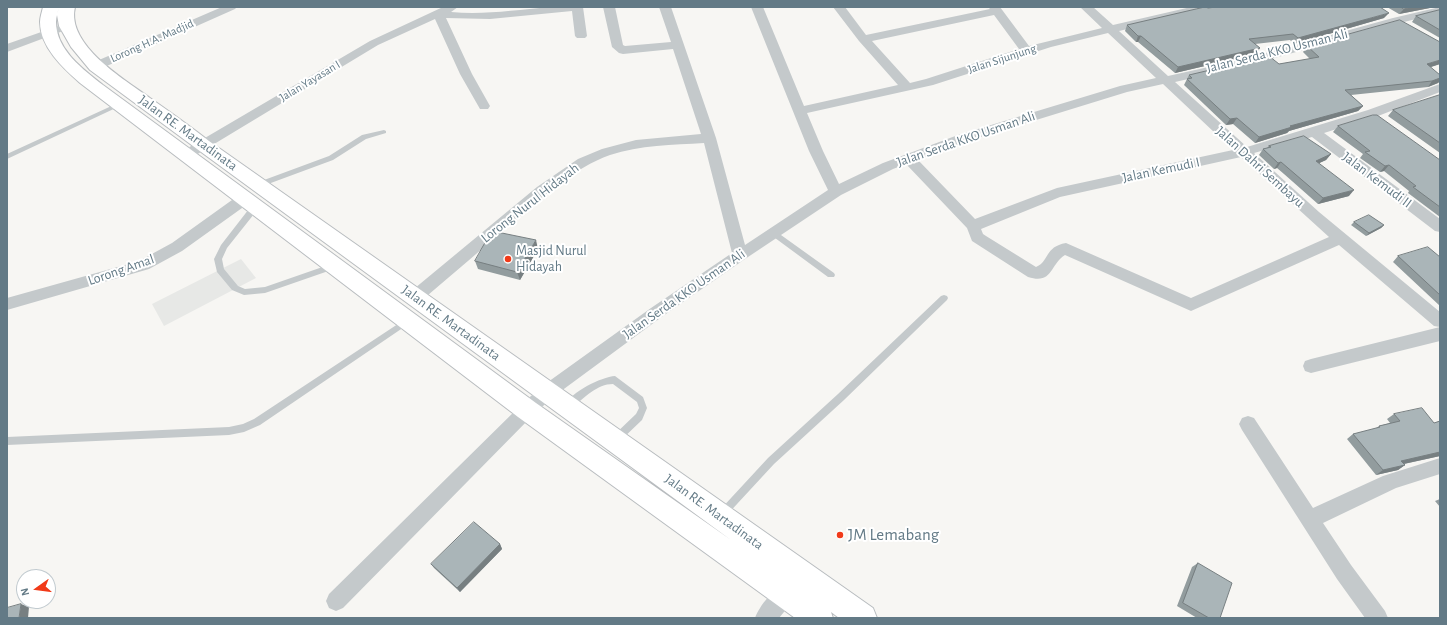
<!DOCTYPE html>
<html>
<head>
<meta charset="utf-8">
<style>
	body { margin:0 }
	#map { position:relative; width:1447px; height:625px; overflow:hidden; background:#f7f6f3; font-family:"Alegreya Sans",sans-serif }
	canvas { display:block }
	.frame { position:absolute; inset:0; border:8px solid #637a86; pointer-events:none }
	.north { position:absolute; left:16px; top:569px; width:40px; height:40px; box-sizing:border-box; background:#fff; border:1px solid #c1cacf; border-radius:50%; rotate:256deg; font-size:11px; font-weight:700; line-height:16px; text-align:center; color:#637a86 }
	.north::after { content:''; display:block; margin:auto; width:14px; height:18px; background:#f13a19; clip-path:polygon(50% 0,100% 100%,50% 72%,0 100%) }
</style>
</head>
<body>
<div id="map">
<canvas width="1447" height="625"></canvas>
<div class="frame"></div>
<div class="north">N</div>
</div>
<script>
const context = document.querySelector('canvas').getContext('2d');
context.lineJoin = 'round';
function paint(path, color) { context.fillStyle = color; context.fill(path, 'evenodd'); }
function trace(path, color, width, dash) { context.strokeStyle = color; context.lineWidth = width; context.lineCap = dash ? 'butt' : 'round'; context.setLineDash(dash || []); context.stroke(path); }
function label(font, color, halo, rows, align = 'center') {
  context.font = font + ' "Alegreya Sans",sans-serif'; context.lineWidth = 4; context.setLineDash([]); context.textBaseline = 'middle'; context.strokeStyle = halo; context.fillStyle = color; for (const [text, x, y, turn = 0] of rows) {
    context.save(); context.translate(x, y); context.rotate((+turn || 0) * Math.PI / 180); context.textAlign = isNaN(turn) ? turn : align; if (halo) context.strokeText(text, 0, 0); context.fillText(text, 0, 0); context.restore();
  }
}
paint(new Path2D(`
	M241 259 256 278 164 326 152 304Z`), '#e7e8e6');
const trunk = new Path2D(`
	M43 7H59C58 12 56 17 56 22 56 50 84 70 103 85L536 403 731 540 197 149 90 70 71 47 59 26 57 15 59 7H75C66 45 124 79 150 98 170 112 190 126 209 141L873 608 877 618H839L831 612 833 618H795L518 417 80 83C63 68 40 47 40 22 40 17 42 12 43 7Z`);
trace(trunk, '#b8bcbf', 2);
paint(new Path2D(`
	M118 103 120 104V106L7 159V154Z
	M384 130 386 131V133L366 139 333 160 260 187H256L255 185 256 183 329 156 362 135Z
	M255 204 258 205 259 207 258 209 227 248 222 259 224 269 238 286 245 289 265 287 334 263 337 264 338 266 337 268 265 293 244 295 232 290 217 272 214 259 221 245 252 205Z
	M774 230 834 273 835 275 834 277H828L771 235 770 233 771 231Z
	M944 295 947 296 948 298 947 300 844 400 774 464 725 517 722 519 719 517 717 514 719 511 768 458 838 394 941 296Z
	M407 318 410 319 411 321 410 323 260 425 244 432 229 435 7 445V437L229 427 243 424 254 419Z
	M615 376 643 397 647 408 642 420 619 442 616 443 613 442 611 439 613 436 636 414 639 408 637 402 613 384C597 384 584 398 572 408L569 409 566 408 565 405C571 392 601 377 615 376Z`), '#c4c9cb');
paint(new Path2D(`
	M222 7H237L235 9 100 69H92L90 66 92 63Z
	M443 7H458L451 12C484 15 516 10 549 7 560 6 571 7 583 7L587 36 585 38H577L575 36 572 11 490 19 446 18 472 74 490 106 488 109H480L460 74 435 19 378 45 191 158 186 159 181 158 179 155 181 152 370 41Z
	M603 7H615L623 45 625 46 671 42 659 7H671L716 138 745 245 828 190 809 151 751 7H763L804 106 898 85 859 41 833 7H845L866 35 990 9 988 7H1000L1029 46 1102 28 1080 7H1093L1113 25 1191 7H1211L1209 9 1119 31 1168 76 1240 60 1393 18 1440 7V13L1400 23 1246 66 1175 82 1247 147 1368 110 1440 84V92L1378 116 1324 133 1440 219V232L1435 231 1312 137 1254 153 1319 212 1440 312V327L1434 326 1339 245 1191 311 1065 255C1050 264 1053 285 1028 277L972 241 967 228 906 164 893 169 841 195 745 259 663 316 553 397 533 415 343 608 336 611 329 608 326 601 329 594 521 405 541 387 651 308 732 253 704 143C673 145 640 145 610 155 574 168 547 194 518 218 485 246 453 274 421 301L415 303 409 301 407 297 409 293 537 187 578 159 602 149 636 140 701 134 673 49 623 54 619 53 612 47ZM994 15 1019 49 926 79 910 83 872 41ZM1108 33 1156 78 1120 86 958 135 883 163 839 184 823 151 807 113 933 85 1051 47ZM1163 84 1233 150 1057 188 975 219 918 160 968 141 1127 92ZM1241 157 1329 237 1191 298 1066 243C1044 247 1050 261 1036 267L986 236 983 234 981 229 1060 197Z
	M67 23 71 24 73 26 71 28 7 52V44Z
	M244 194 249 195 251 199 249 203 182 251 149 269 7 310V298L139 261 172 243 239 195Z
	M1440 327V341L1311 373 1305 371 1303 366 1305 361 1311 359Z
	M1248 416 1254 418 1313 508 1383 476 1440 458V474L1396 488 1323 523 1351 565 1385 611 1388 618H1365L1337 579 1242 430 1239 424 1242 418Z
	M786 584 793 587 796 594 793 601 779 618H755C760 605 773 589 786 584Z`), '#c4c9cb');
paint(trunk, '#fff');
paint(new Path2D(`
	M1387 7H1435L1399 14Z
	M1440 10V38L1412 22 1416 16Z
	M1384 18 1294 44 1290 40 1255 44 1260 48 1256 54 1175 73 1138 42H1136L1125 31 1127 25Z
	M1307 46 1440 64 1430 67 1440 75V81L1438 83 1428 87 1351 95 1363 106 1358 111 1289 131 1287 133 1255 143 1233 124 1226 125 1184 85 1189 75 1279 64 1310 59 1303 52Z
	M1440 95V153L1388 116 1393 110Z
	M1338 126 1440 160V217L1408 193 1409 191 1384 171 1380 172 1360 158 1363 154 1333 132Z
	M1269 146 1331 154 1326 160 1319 163 1349 196 1318 204 1284 174 1277 168 1274 169 1259 155 1263 149 1267 148Z
	M1354 222 1384 225 1381 228 1366 236 1351 225Z
	M538 249 520 280 478 269 475 261Z
	M1398 256 1440 257V306L1393 262Z
	M1394 414 1434 423 1440 421V456L1404 464 1405 465 1398 470 1376 475 1347 439 1353 434 1375 429 1379 426 1390 423 1387 419Z
	M1440 499V507L1435 501Z
	M500 544 502 549 460 592 434 568 431 564Z
	M1198 563 1220 618H1197L1177 606 1192 567Z`), '#929c9e');
paint(new Path2D(`
	M1412 7H1435L1399 14 1404 9Z
	M1389 13 1384 18 1294 44 1298 38Z
	M1138 36H1141L1138 42H1136Z
	M1260 48 1256 54 1175 73 1178 67Z
	M1440 60V64L1422 70 1427 64Z
	M1440 78V81L1438 83 1428 87 1432 81Z
	M1363 106 1358 111 1289 131 1287 133 1255 143 1259 137 1290 126Z
	M1237 118 1233 124 1226 125 1230 119Z
	M1331 154 1326 160 1311 167 1316 161Z
	M1281 162 1277 168 1274 169 1278 163Z
	M1389 165 1384 171 1380 172 1385 166Z
	M1354 190 1349 196 1318 204 1323 198Z
	M1384 225 1381 228 1366 236 1369 233Z
	M536 240 538 249 520 280 517 272Z
	M1440 452V456L1394 466 1401 461Z
	M1405 465 1398 470 1376 475 1383 470Z
	M500 544 502 549 460 592 457 588Z
	M21 604 29 607 28 618H19Z`), '#777f81');
const building = new Path2D(`
	M1206 7 1208 8 1216 7H1380L1389 13 1298 38 1293 34 1249 39 1260 48 1178 67 1141 36H1138L1127 25 1196 9Z
	M1401 7H1412L1404 9Z
	M1440 10V30L1416 16Z
	M1400 20 1440 42V60L1427 64 1440 75V78L1432 81 1345 90 1363 106 1290 126 1292 127 1259 137 1237 118 1230 119 1187 79 1192 78 1189 75 1269 56 1279 64 1319 57 1307 46Z
	M1440 95V143L1393 110Z
	M1373 115H1377L1440 160V207L1413 187 1416 186 1389 165 1385 166 1365 152 1370 151 1338 126Z
	M1304 136 1331 154 1316 161 1354 190 1323 198 1281 162 1278 163 1263 149 1271 147 1269 146Z
	M1369 215 1384 225 1369 233 1354 222Z
	M492 231 536 240 517 272 475 261Z
	M1428 247 1440 257V295L1398 256Z
	M1422 408 1434 423 1440 421V452L1401 461 1405 465 1383 470 1353 434 1380 427 1379 426 1400 421 1394 414Z
	M474 522 500 544 457 588 431 564Z
	M1198 563 1232 583 1220 618H1209L1183 603Z
	M21 604 19 618H7V608Z`);
paint(building, '#aab5b8');
trace(building, '#777f81', 1);
for (const [x, y, r, color] of [
	[508,259,4,"#f13a19"],
	[840,535,4,"#f13a19"]
]) { const dot = new Path2D(); dot.arc(x, y, r, 0, 2 * Math.PI); context.fillStyle = color; context.fill(dot); trace(dot, '#fff', 1.5); }
label('12px', '#637a86', '#fff', [
	["Lorong H.A. Madjid",152,41,-24],
	["Jalan Sijunjung",1002,59,-18],
	["Jalan Yayasan I",310,81,-31]
]);
label('14px', '#637a86', '#fff', [
	["Jalan Serda KKO Usman Ali",1277,51,-14],
	["Jalan RE. Martadinata",188,133,36],
	["Jalan Serda KKO Usman Ali",966,139,-19],
	["Jalan Dahri Sembayu",1260,167,42],
	["Jalan Kemudi I",1161,170,-12],
	["Jalan Kemudi II",1377,180,37],
	["Lorong Nurul Hidayah",530,203,-38],
	["Lorong Amal",121,270,-19],
	["Jalan Serda KKO Usman Ali",684,294,-35],
	["Jalan RE. Martadinata",451,323,36],
	["Jalan RE. Martadinata",714,512,36]
]);
label('14px', '#637a86', '#fff', [
	["Masjid Nurul",516,251],
	["Hidayah",516,267]
], 'left');
label('17px', '#637a86', '#fff', [
	["JM Lemabang",848,535]
], 'left');
</script>
</body>
</html>
